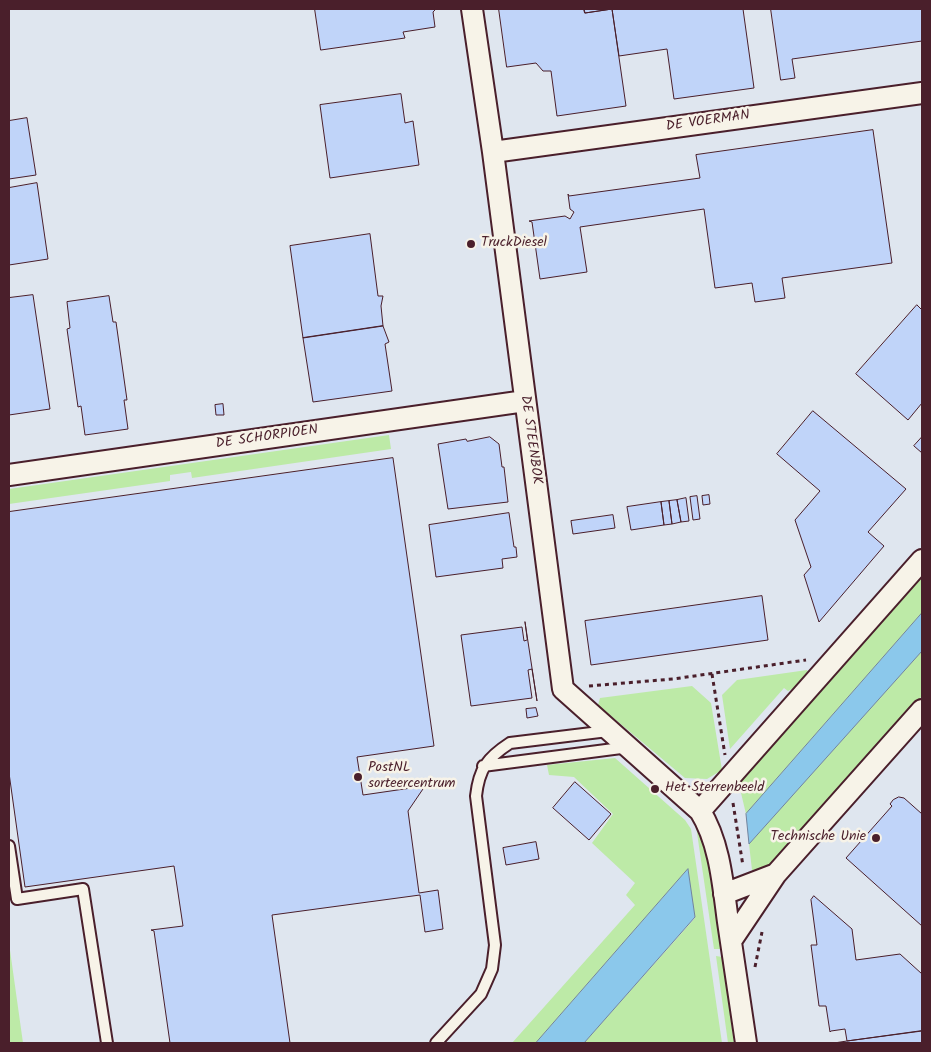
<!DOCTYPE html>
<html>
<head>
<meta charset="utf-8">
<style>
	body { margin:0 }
	#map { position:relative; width:931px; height:1052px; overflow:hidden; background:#ecedeb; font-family:Kalam,sans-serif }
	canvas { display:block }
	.frame { position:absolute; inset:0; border:10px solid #4a1f2b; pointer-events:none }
</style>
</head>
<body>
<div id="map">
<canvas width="931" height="1052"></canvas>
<div class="frame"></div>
</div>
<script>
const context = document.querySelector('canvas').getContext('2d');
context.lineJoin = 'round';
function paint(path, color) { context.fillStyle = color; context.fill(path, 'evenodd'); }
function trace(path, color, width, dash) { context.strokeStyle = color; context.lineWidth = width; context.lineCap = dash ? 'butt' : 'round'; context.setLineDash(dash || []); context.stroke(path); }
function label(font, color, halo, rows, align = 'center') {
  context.font = font + ' Kalam,sans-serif'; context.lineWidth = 5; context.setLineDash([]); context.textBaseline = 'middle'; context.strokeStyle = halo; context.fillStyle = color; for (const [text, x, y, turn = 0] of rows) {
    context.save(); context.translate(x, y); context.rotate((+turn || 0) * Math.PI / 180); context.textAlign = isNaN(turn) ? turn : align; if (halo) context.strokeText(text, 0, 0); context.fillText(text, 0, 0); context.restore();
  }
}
paint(new Path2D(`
	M9 9H922V1043H16L9 999Z`), '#dfe6ef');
paint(new Path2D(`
	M389 435 391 449 192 478 191 472 170 475V481L9 504V489Z
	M922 568V613L746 814 737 776Z
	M922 651V696L770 866 762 870H752L749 844Z
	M807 670 810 675 807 681 788 691 784 688 730 749 722 695 737 680Z
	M692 686 711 703 722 770 707 779 685 778 598 705 600 698Z
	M615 758 685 820 691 829 722 1043H584L695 918 688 869 536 1043H512L635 905 626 895 635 883 592 843 613 814 574 777 549 775 547 765Z
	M696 826C714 865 715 908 721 949H714Z
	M9 943 23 1043H9Z
	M716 956 722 957 734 1043H728Z`), '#bdeaa7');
const water = new Path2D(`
	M922 613V651L749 844 746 814Z
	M688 869 695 917 584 1043H536Z`);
paint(water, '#8bc8eb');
trace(water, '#71849e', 1);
const building = new Path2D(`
	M315 9H436L433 12 435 27 403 32 405 38 321 50Z
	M499 9H584L585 13 612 9 626 106 557 116 551 71H543L536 63 507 67Z
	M584 9H743L754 88 674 99 667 49 619 56 612 9 585 13Z
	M771 9H922V41L792 59 795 78 781 80Z
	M401 94 405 123 413 121 419 165 330 178 320 105Z
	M27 118 36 175 9 179V121Z
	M873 130 892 263 782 278 785 298 755 302 752 283 715 288 704 209 580 227 587 272 540 279 532 222 529 221 565 216 570 219 574 212 570 209 568 194 569 196 700 178 696 155Z
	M37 183 48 259 9 265V188Z
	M370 234 378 296H383L381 306 383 326 303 338 290 246Z
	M33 295 50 409 9 415V298Z
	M109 296 113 322H116L127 400H124L128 429 85 435 81 406 78 407 67 329 70 328 67 302Z
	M917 305 922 310V403L908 420 856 374Z
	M383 326 389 342 385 344 392 391 313 402 303 338Z
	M223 404 224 415H216L215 405Z
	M813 411 906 489 868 532 884 546 819 622 804 575 811 567 795 520 820 491 777 454Z
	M490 437 499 444 502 467H504L508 502 448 509 438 444 466 439 467 441Z
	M922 437V453L914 446Z
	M393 458 434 746 357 757 363 795 425 786 408 811 419 893 438 890 443 929 425 932 420 895 272 915 290 1043H170L154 931 151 930 183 926 174 866 25 887 9 773V512Z
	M709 495 710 504 703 505 702 496Z
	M697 496 700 519 693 520 690 497Z
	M686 498 689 521 681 522 677 500Z
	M677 500 681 522 672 524 669 501Z
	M669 501 672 524 664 525 661 502Z
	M661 502 664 525 631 530 627 507Z
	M509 513 514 547H516L517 557 502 559 503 568 436 577 429 525Z
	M613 515 615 528 573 534 571 521Z
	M762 596 768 640 591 665 585 621Z
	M525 622 537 701 532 669 528 670 532 698 471 706 461 635 522 627 524 641 527 640Z
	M536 708 538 716 527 718 526 709Z
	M575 782 611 814 589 840 553 808Z
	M899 797 904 798 922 814V926L846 858 892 806 890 804 893 800Z
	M536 842 539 859 506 865 503 848Z
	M814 896 852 929 856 960 900 954 922 974V1031L847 1041 845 1029 831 1031 830 1032 826 1006H819L811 945H817L811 900Z
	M922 1031V1043H834L847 1041Z`);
paint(building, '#c0d4f9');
trace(building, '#4a1f2b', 1);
const lane = new Path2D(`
	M483 766 629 747
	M9 846 17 899 83 889 107 1043
	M436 1043 481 994 492 969 495 945 476 796C479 769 487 758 510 743L608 731`);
const street = new Path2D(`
	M472 9 493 152 563 689 700 811C720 843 723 885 728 922 734 962 740 1003 746 1043
	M493 152 922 93
	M9 475 525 401
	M700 811 922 560
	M724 894 776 874 922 710
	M731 941 776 874`);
trace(lane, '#4a1f2b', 14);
trace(street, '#4a1f2b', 24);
trace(new Path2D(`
	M712 674 725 755
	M589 686 673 679 806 660
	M733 803 743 866
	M755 967 762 932`), '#4a1f2b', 3, [4, 4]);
trace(lane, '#f7f3e8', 10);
trace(street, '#f7f3e8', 20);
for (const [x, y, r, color] of [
	[471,244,5,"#4a1f2b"],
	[358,777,5,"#4a1f2b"],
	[655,789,5,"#4a1f2b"],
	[876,838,5,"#4a1f2b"]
]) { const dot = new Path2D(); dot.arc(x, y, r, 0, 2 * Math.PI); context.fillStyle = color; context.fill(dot); trace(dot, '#f7f3e8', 2); }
label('14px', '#4a1f2b', '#f7f3e8', [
	["DE VOERMAN",708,122,-8],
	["DE SCHORPIOEN",267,438,-8],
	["DE STEENBOK",530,440,82]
]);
label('14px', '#4a1f2b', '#f7f3e8', [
	["TruckDiesel",481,244],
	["PostNL",368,769],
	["sorteercentrum",368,785],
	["Het Sterrenbeeld",665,789],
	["Technische Unie",866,838,"right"]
], 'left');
</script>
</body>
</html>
